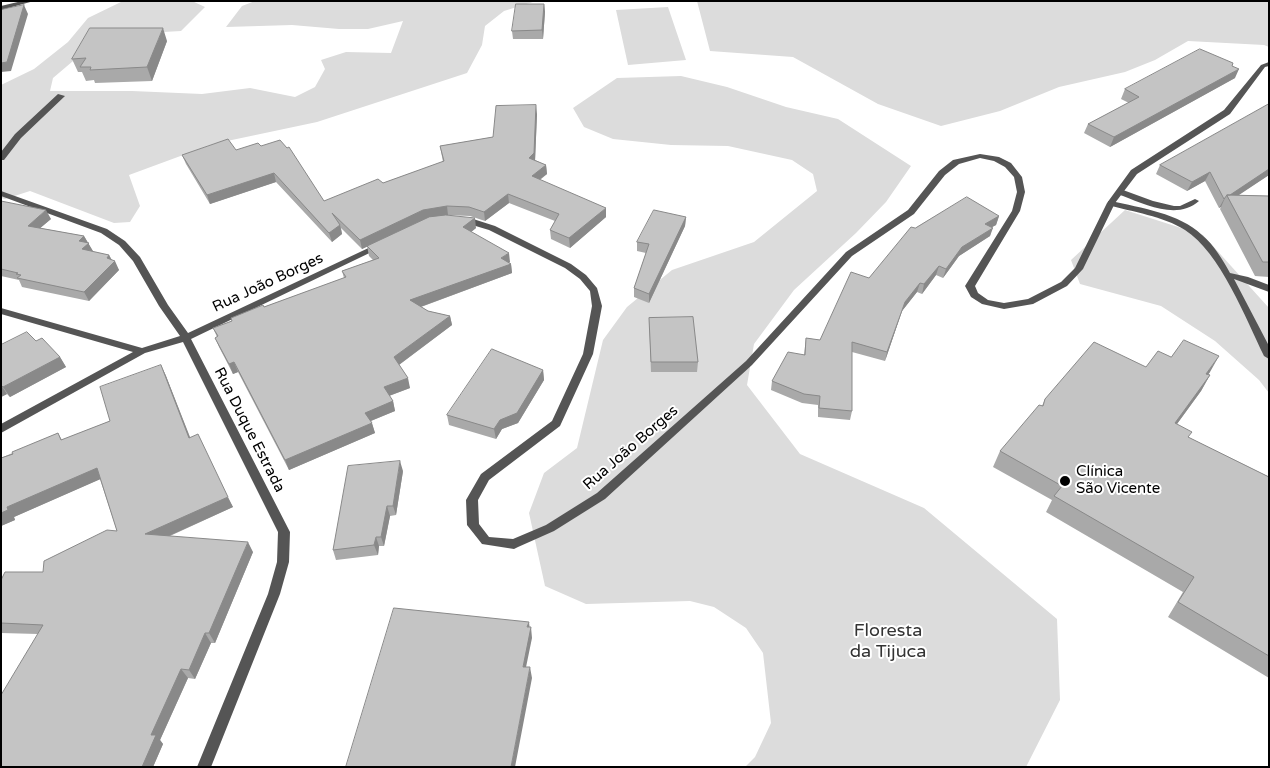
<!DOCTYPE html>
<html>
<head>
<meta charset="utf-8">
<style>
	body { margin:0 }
	#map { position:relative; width:1270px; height:768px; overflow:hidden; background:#fff; font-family:"Varela Round",sans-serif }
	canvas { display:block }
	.frame { position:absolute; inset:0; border:2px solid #000; pointer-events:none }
</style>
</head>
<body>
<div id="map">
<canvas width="1270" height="768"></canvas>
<div class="frame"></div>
</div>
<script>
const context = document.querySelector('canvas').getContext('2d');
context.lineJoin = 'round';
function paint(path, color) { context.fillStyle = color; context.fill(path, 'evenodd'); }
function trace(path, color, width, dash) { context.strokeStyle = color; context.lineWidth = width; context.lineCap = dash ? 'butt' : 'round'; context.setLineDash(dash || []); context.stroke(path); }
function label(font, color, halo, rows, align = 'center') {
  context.font = font + ' "Varela Round",sans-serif'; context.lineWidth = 4; context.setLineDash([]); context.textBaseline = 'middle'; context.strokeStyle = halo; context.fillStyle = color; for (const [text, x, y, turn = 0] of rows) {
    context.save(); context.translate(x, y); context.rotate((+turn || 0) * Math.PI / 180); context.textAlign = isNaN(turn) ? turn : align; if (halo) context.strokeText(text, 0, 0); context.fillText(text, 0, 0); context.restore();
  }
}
paint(new Path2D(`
	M123 1H192L205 7 181 31 129 34 99 39 53 78 50 91H132L202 94 250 88 295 97 315 87 325 69 321 60 346 52 391 53 403 21 368 29H339L292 25 226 27 242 6 255 1H536L504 11 485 26 482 45 467 73 317 122 213 144 129 175 140 206 130 222 114 223 30 191 5 199 1 198V85L34 69 68 42 88 18Z
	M697 1H1269V47L1264 45 1188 41 1155 60 1125 72 1059 87 1000 111 941 126 878 104 793 57 710 51Z
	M668 7 686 60 628 65 616 10Z
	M681 76 727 87 786 107 838 119 911 166 886 202 856 233 794 290 754 344 747 385 800 454 924 508 1057 619 1060 700 1026 767H745L755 757 771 723 763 653 746 628 714 607 690 601 586 604 545 586 529 513 544 473 577 448 603 340 627 307 672 270 754 242 817 191 813 174 792 160 728 146 671 145 613 139 584 127 573 108 617 78Z
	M1125 210 1203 235 1269 308V393L1259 380 1215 341 1161 306 1080 284 1071 260Z`), '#dcdcdc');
paint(new Path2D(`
	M1117 190H1123L1153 201 1174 206H1180L1195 199 1199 201C1178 220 1146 205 1123 196L1117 194Z
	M1108 201H1111C1141 208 1179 213 1202 235 1214 245 1223 260 1230 273L1248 277 1269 285V292L1234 279 1269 346V359L1264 356C1246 319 1220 252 1185 230 1163 216 1133 212 1108 205Z`), '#555');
paint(new Path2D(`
	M22 1H34L1 10V6Z
	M1269 62V66L1265 67 1230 114 1137 174 1115 203 1083 269 1067 286 1033 304 1004 309 982 304 971 297 965 286 1012 211 1017 192 1014 177 1005 167 994 161 980 158 959 164 945 175 914 214 852 256 752 365 605 499 554 531 518 547 514 549 482 544 467 525 466 500 481 474 552 421 583 354 592 306 590 291 580 279 565 268 489 230 469 224 459 223V219L470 218 495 226 571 264 586 275 597 288 602 306 593 354 560 426 489 480 478 500 479 524 489 537 513 539 546 525 597 493 746 361 846 252 908 210 939 171 953 160 980 154 999 157 1011 163 1022 177 1025 192 1020 211 975 286 978 293 988 300 1004 303 1028 299 1061 282 1075 268 1107 203 1131 170 1224 110 1261 65Z
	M58 94 65 96 21 138 4 160H1V152L15 134Z
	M1 191 107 229 125 241 140 257 168 305 188 333 377 244H383L384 246 191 339 290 532 289 562 280 594 211 767H197L268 594 277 562 278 532 183 342 145 353 1 433V424L133 352 1 314V308L142 348 180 336 159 306 133 261 119 245 101 233 1 196Z`), '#555');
paint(new Path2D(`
	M544 4 545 12 543 39H513L512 31Z
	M167 41 152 81 95 83 94 80 86 81 82 72H78L72 59Z
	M1232 66 1235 78 1110 147 1084 133 1088 124 1129 103 1121 99 1125 89Z
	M1269 104V175L1238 195 1269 196V277L1255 276 1220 209 1221 207 1219 208 1205 181 1187 191 1156 174 1160 165Z
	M537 114 535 160 546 165 547 174 540 180 606 217 570 248 551 239 550 230 555 221 509 203 485 221 470 216 447 215 476 228 471 232 511 264 512 273 421 307 428 311 450 316 452 325 399 365 410 388 389 396 393 401 395 411 371 421 375 433 289 470 238 372 233 374 219 347 215 338 217 337 213 328 232 321 231 318 264 307 344 278 342 271 373 260 369 256 367 246 425 219 362 249 341 228 342 234 332 242 276 182 210 204 186 164 182 155 236 150 261 146 324 201 383 183 443 162 440 146 493 137Z
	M1 201 51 219 40 228 84 236 93 252 109 255 112 260 119 270 89 301 22 287 19 280 1 276Z
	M999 216 996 225 992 227 990 236 959 256 943 278 936 275 922 294 917 292 902 311 885 361 852 352V411L850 420 818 417V405L802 403 771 390 772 381 804 355 806 338 820 340 869 278 915 228Z
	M686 217 685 226 649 303 634 297V288L646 253 637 251V242Z
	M649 318 698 362 697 372H651Z
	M1 345 60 357 66 367 10 397 7 394 1 397Z
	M1171 357 1210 372 1208 374 1210 375 1201 391 1177 424 1188 437 1269 477V678L1168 617 1183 592 1046 512 1052 500 993 467 1000 451 1042 406 1045 399 1146 367Z
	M161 365 166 376 190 437 233 507 170 536 253 552 215 643H211L195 679 188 678 160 740 163 744 153 767H1L38 634 1 633V580L43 572 117 531 100 479 14 517 15 520 1 526V458L58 433 62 440 110 421Z
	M543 370 544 380 518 423 502 429 496 439 449 425 447 415Z
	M403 471 396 515 390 516 384 546H379L378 555 336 560 333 550Z`), '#a9a9a9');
paint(new Path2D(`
	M544 4 545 12 543 39 542 30Z
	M24 5 28 14 11 71 1 72V63Z
	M163 28 167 41 152 81 147 67Z
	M1239 69 1235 78 1110 147 1114 137Z
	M536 105 537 114 535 162 529 158Z
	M546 165 547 174 532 185V176Z
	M1269 169V175L1230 201 1228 196Z
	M1210 172 1205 181 1187 191 1192 182Z
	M274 173 276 182 210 204 207 195Z
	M508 194 509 203 485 221 484 212Z
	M1225 198 1221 207 1219 208 1224 199Z
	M447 206 448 215 425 219 362 249 360 240 423 210Z
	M606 208V217L570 248 569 238Z
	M46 210 51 219 32 235 28 226Z
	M999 216 996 225 983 232 985 224Z
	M686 217 685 226 649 303V294Z
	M475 218 476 228 465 237 463 227Z
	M340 225 342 234 332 242 329 233Z
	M993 228 990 236 959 256 943 278 946 269 962 247Z
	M84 236 93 251 86 258 79 241Z
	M509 253 510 262 505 266 511 264 512 273 412 310 410 300 501 258Z
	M109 255 113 263 115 261 119 270 89 301 84 292 107 258Z
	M939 266 936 275 922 294 924 284Z
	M920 283 917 292 902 311 885 361 887 352 905 302Z
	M450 316 452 325 396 367 394 357Z
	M1219 356 1210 372 1197 390 1206 374Z
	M60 357 66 367 10 397 3 387Z
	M234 362 238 372 233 374 229 364Z
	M161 365 166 376 194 448 189 438Z
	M543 370 544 380 518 423 502 429 496 439 494 429 500 420Z
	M1210 375 1201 391 1166 439 1175 423Z
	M408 378 410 388 386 397 384 387Z
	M1 385 7 394 1 397Z
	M393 401 395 411 368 422 365 413Z
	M372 423 375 433 289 470 285 460Z
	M400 461 403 471 396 515 393 506Z
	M97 468 103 478 14 517 15 520 1 526V513L7 507Z
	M228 497 233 507 151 544 145 534Z
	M387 506 390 516 384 546 381 537Z
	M376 537 379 546 378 555 374 545Z
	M248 542 253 552 215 643 209 633Z
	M529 622 530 631 531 627 532 638 524 677 523 667 527 627Z
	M205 633 211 643 195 679 189 670Z
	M530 667 532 678 515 767H511Z
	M181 669 188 678 160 740 163 744 153 767H142L151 735Z`), '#898989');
const building = new Path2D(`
	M516 4H544L542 30 512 31Z
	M24 5 7 62 1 63V10Z
	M90 28H163L147 67 90 70 91 67H80L86 58 72 59Z
	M1200 49 1233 63 1232 66 1239 69 1114 137 1088 124 1139 97 1125 89Z
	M1269 104V169L1230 195H1227L1224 199 1210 172 1192 182 1160 165Z
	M536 105 534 153 529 158 546 165 532 176 606 208 569 238 550 230 559 214 508 194 484 212 469 207 447 206 423 210 360 240 332 213 340 225 329 233 274 173 207 195 182 155 228 139 236 150 258 143 261 146 280 140 287 148 289 147 324 201 378 179 383 183 444 161 440 146 493 137 496 106Z
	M1227 195 1269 196V262H1263Z
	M967 197 999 216 985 224 993 228 962 247 946 269 939 266 924 284 920 283 905 302 887 352 852 342V411L819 408 820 396 804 394 772 381 788 352 805 355 806 338 820 340 851 272 869 278 911 227 915 228Z
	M1 201 46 210 28 226 84 236 79 241 89 243 82 249 109 255 107 258 115 261 84 292 17 278 21 275 16 274 18 273 1 269Z
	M654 210 686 217 649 294 634 288 649 244 637 242Z
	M446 215 475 218 463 227 509 253 501 258 511 264 410 300 428 311 450 316 394 357 408 378 384 387 393 401 365 413 372 423 285 460 234 362 229 364 215 338 218 336 213 328 232 321 231 318 263 305 264 307 346 277 342 271 379 258 367 246 429 217Z
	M693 317 698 362H651L649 318Z
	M27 332 36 341 42 338 60 357 3 387 1 385V345Z
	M1184 340 1219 356 1206 374 1210 375 1175 423 1192 432 1188 437 1269 477V656L1178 602 1194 577 1054 496 1062 486 1000 451 1039 405 1043 406 1045 399 1094 342 1146 367 1158 351 1171 357Z
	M492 349 543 370 517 413 500 420 494 429 447 415Z
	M161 365 189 438 198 434 228 497 145 534 248 542 209 633H205L189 670 181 669 151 735H156L142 767H1V695L43 625 1 623V580L5 572H43L44 561 107 530 117 531 97 468 7 507 8 510 1 513V458L13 454 12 452 58 433 61 440 110 421 100 387Z
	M400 461 393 506H387L381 537H376L374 545 333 550 348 466Z
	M394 608 529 622 527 627H531L523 667H530L511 767H346Z`);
paint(building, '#c4c4c4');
trace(building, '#898989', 1);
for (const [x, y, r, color] of [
	[1065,481,6,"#000"]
]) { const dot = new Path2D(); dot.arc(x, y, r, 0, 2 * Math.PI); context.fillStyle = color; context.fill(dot); trace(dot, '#fff', 2); }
label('15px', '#000', '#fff', [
	["Rua João Borges",268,283,-25],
	["Rua Duque Estrada",249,430,63],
	["Rua João Borges",631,448,-41]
]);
label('15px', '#000', '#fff', [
	["Clínica",1076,472],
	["São Vicente",1076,489]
], 'left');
label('18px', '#333', '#fff', [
	["Floresta",888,631],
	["da Tijuca",888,652]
]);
</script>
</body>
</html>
